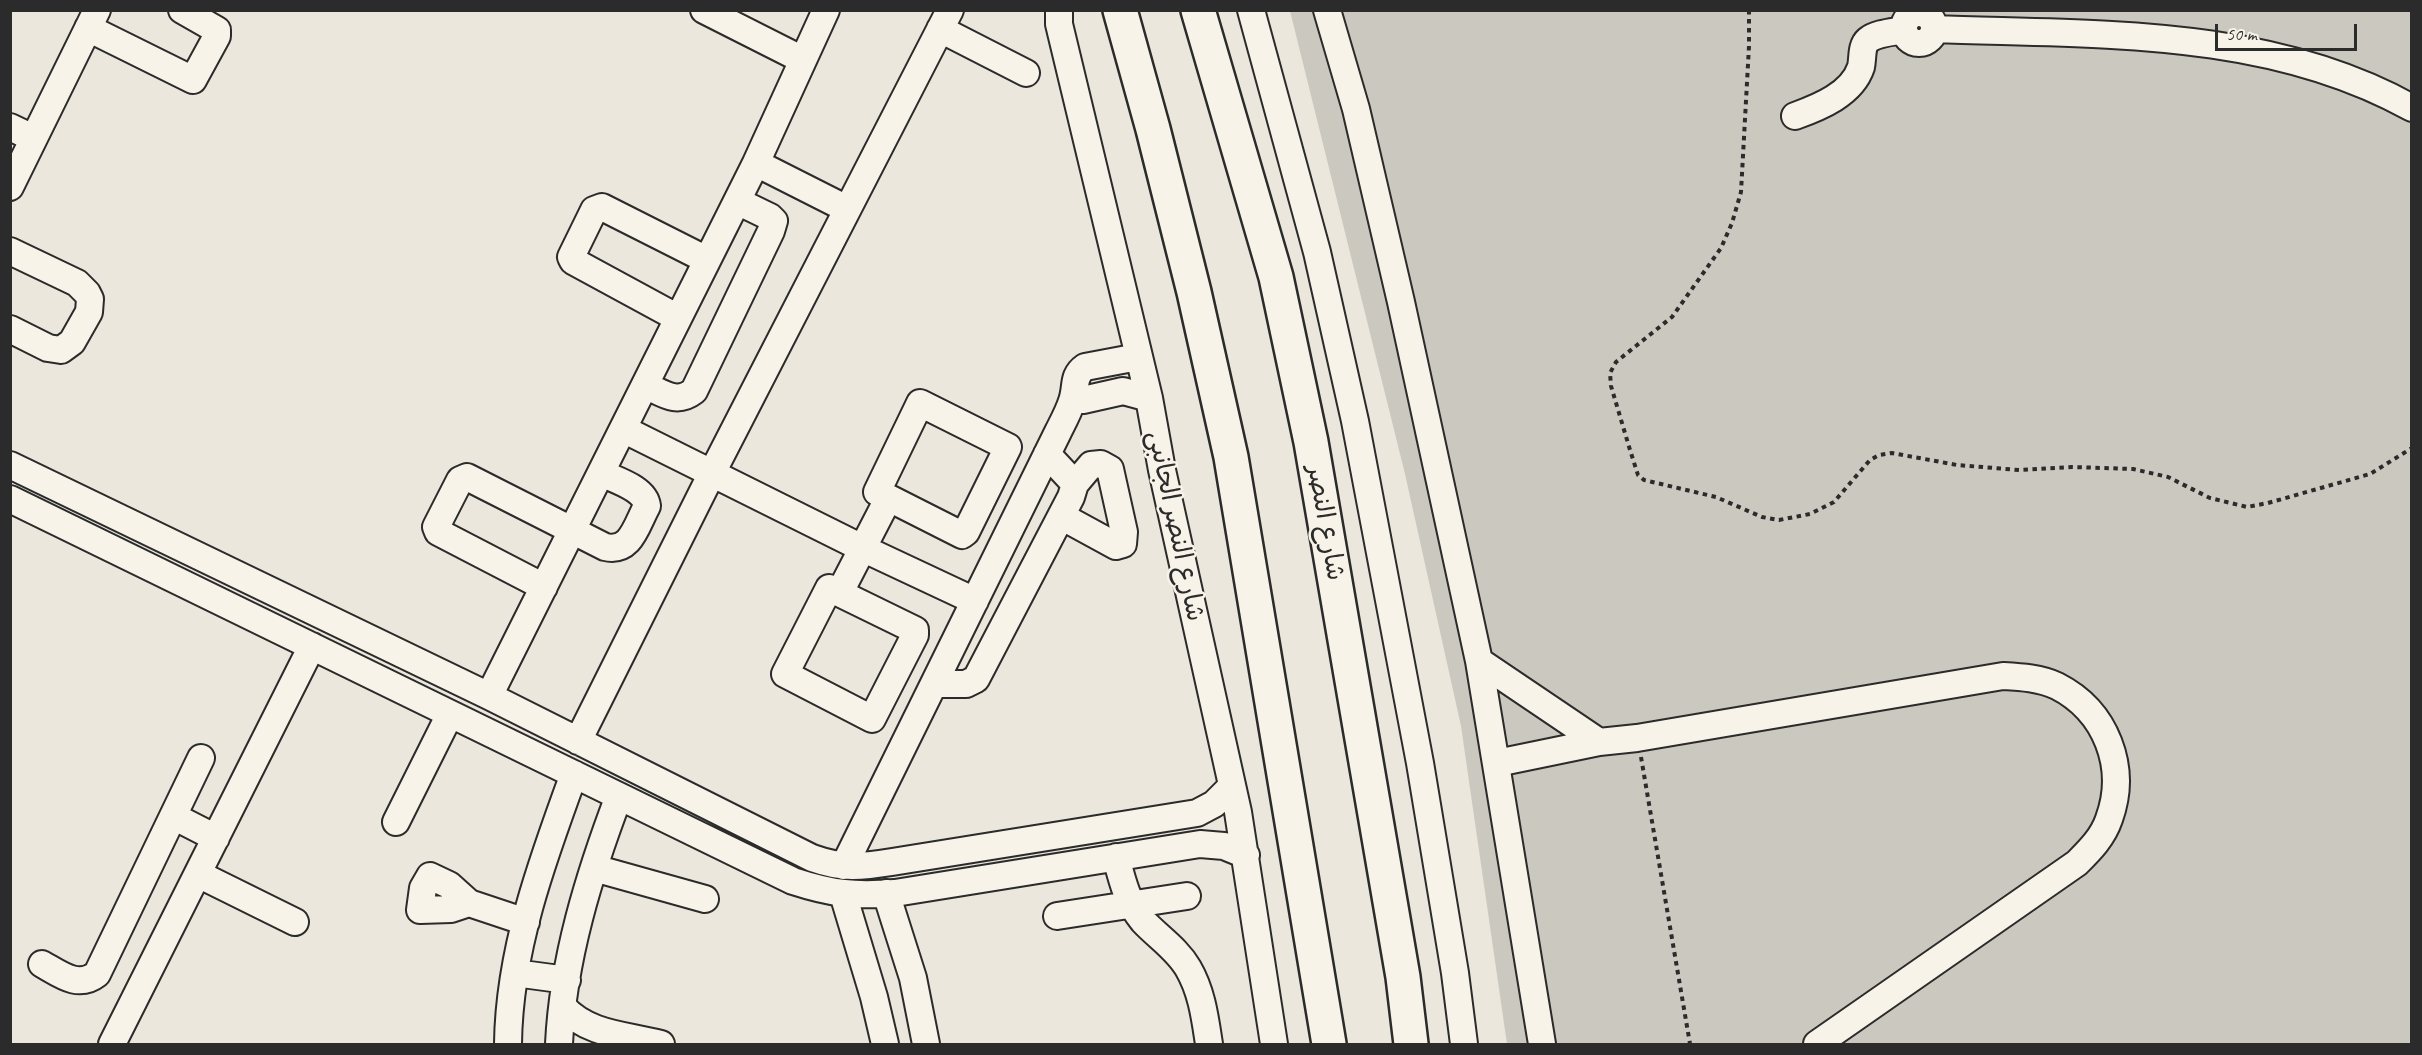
<!DOCTYPE html>
<html>
<head>
<meta charset="utf-8">
<style>
	body { margin:0 }
	#map { position:relative; width:2422px; height:1055px; overflow:hidden; background:#ebe7dd; font-family:Caveat,sans-serif }
	canvas { display:block }
	.frame { position:absolute; inset:0; border:12px solid #2b2b2b; pointer-events:none }
	.scale { position:absolute; left:2215px; top:24px; width:142px; height:27px; box-sizing:border-box; border:3px solid #2b2b2b; border-top:0; padding-left:8px; font-size:18px; line-height:21px; white-space:nowrap; color:#2b2b2b; -webkit-text-stroke:4px #f7f3e8; paint-order:stroke }
</style>
</head>
<body>
<div id="map">
<canvas width="2422" height="1055"></canvas>
<div class="frame"></div>
<div class="scale">50 m</div>
</div>
<script>
const context = document.querySelector('canvas').getContext('2d');
context.lineJoin = 'round';
function paint(path, color) { context.fillStyle = color; context.fill(path, 'evenodd'); }
function trace(path, color, width, dash) { context.strokeStyle = color; context.lineWidth = width; context.lineCap = dash ? 'butt' : 'round'; context.setLineDash(dash || []); context.stroke(path); }
function label(font, color, halo, rows, align = 'center') {
  context.font = font + ' Caveat,"Playpen Sans Arabic",sans-serif'; context.lineWidth = 5; context.setLineDash([]); context.textBaseline = 'middle'; context.strokeStyle = halo; context.fillStyle = color; for (const [text, x, y, turn = 0] of rows) {
    context.save(); context.translate(x, y); context.rotate((+turn || 0) * Math.PI / 180); context.textAlign = isNaN(turn) ? turn : align; if (halo) context.strokeText(text, 0, 0); context.fillText(text, 0, 0); context.restore();
  }
}
paint(new Path2D(`
	M1290 11H2411V1044H1507L1461 726 1405 474Z`), '#cbc8bf');
const minor = new Path2D(`
	M704 10 803 60
	M1059 10V24L1149 398 1162 470 1238 812 1274 1044
	M1251 10 1317 252 1355 421 1420 763 1455 973 1464 1044
	M1327 10 1356 109 1401 302 1479 661 1542 1044
	M1904 28a15 15 0 1 1 30 0a15 15 0 1 1-30 0Z
	M88 28 193 80 217 36V30L182 10
	M940 29 1026 73
	M1935 29C2095 35 2267 27 2412 108
	M1795 116C1820 107 1852 94 1861 67 1863 58 1861 46 1868 40 1876 33 1894 32 1904 30
	M10 127 33 138
	M756 163 826 10
	M10 187 97 10
	M10 251 77 283 87 293 90 299 89 312 72 342 61 350 48 348 10 329
	M678 318 573 261 571 257 594 210 602 207 707 260
	M645 385C663 393 676 405 694 391L771 231 774 221 770 217 737 201
	M1073 399 1083 400 1123 391 1149 398
	M920 403 1008 447 966 532 962 535 877 492Z
	M623 429 862 548 975 601
	M10 465 489 696 812 858C843 869 860 867 892 862L1197 813 1214 804 1232 786
	M10 499 793 881C833 894 854 896 895 893L1200 844 1224 846 1246 855
	M1061 516 1116 546 1123 544 1124 532 1110 469 1101 464 1091 465 1075 484
	M544 587 438 532 436 527 460 480 467 477 605 547C631 553 636 526 647 506 645 488 615 480 601 473
	M829 588 915 630V635L872 719 785 674Z
	M840 592 888 499
	M1479 661 1599 742
	M934 684H966L976 679 1071 497 1075 484 1047 454
	M489 696 756 163 847 209
	M578 741 712 473 950 10
	M1497 763 1599 742 1637 738 2003 676C2021 677 2040 678 2057 686 2106 711 2128 767 2109 819 2103 837 2090 850 2077 863L1817 1044
	M173 816 216 838
	M396 822 450 714
	M1116 857C1122 880 1127 902 1143 921 1158 937 1177 949 1188 968 1202 992 1205 1018 1209 1044
	M844 866 1058 432C1063 422 1069 411 1072 401 1077 387 1072 376 1085 367L1138 357
	M594 868 705 899
	M198 874 295 922
	M886 893 913 978 926 1044
	M843 894 874 997 885 1044
	M469 903 451 909 420 910 423 888 430 876 449 885 469 903 526 922
	M1057 916 1187 896
	M42 964C60 974 78 989 97 974L201 758
	M515 973 567 980
	M563 1007C588 1035 627 1035 661 1044
	M112 1044 312 646
	M508 1044C509 951 542 861 574 774
	M559 1044C563 959 589 875 619 796`);
const major = new Path2D(`
	M1120 10 1153 129 1194 292 1231 457 1329 1044
	M1198 10 1276 277 1311 442 1403 977 1411 1044`);
trace(minor, '#2b2b2b', 30);
trace(major, '#2b2b2b', 38);
trace(new Path2D(`
	M1749 10V46L1741 192 1732 223 1721 248 1672 317 1616 362 1610 373 1611 386 1630 450 1638 475 1644 480 1716 497 1762 517 1779 520 1810 514 1834 502 1870 460 1879 455 1892 453 1957 465 2019 470 2072 467 2133 469 2168 477 2210 498 2247 507 2268 503 2370 474 2412 448
	M1641 757 1690 1044`), '#2b2b2b', 4, [4.5, 4.5]);
trace(minor, '#f7f3e8', 26);
trace(major, '#f7f3e8', 33);
label('26px', '#2b2b2b', '#f7f3e8', [
	["شارع النصر",1325,523,80],
	["شارع النصر الجانبى",1175,526,78]
]);
</script>
</body>
</html>
